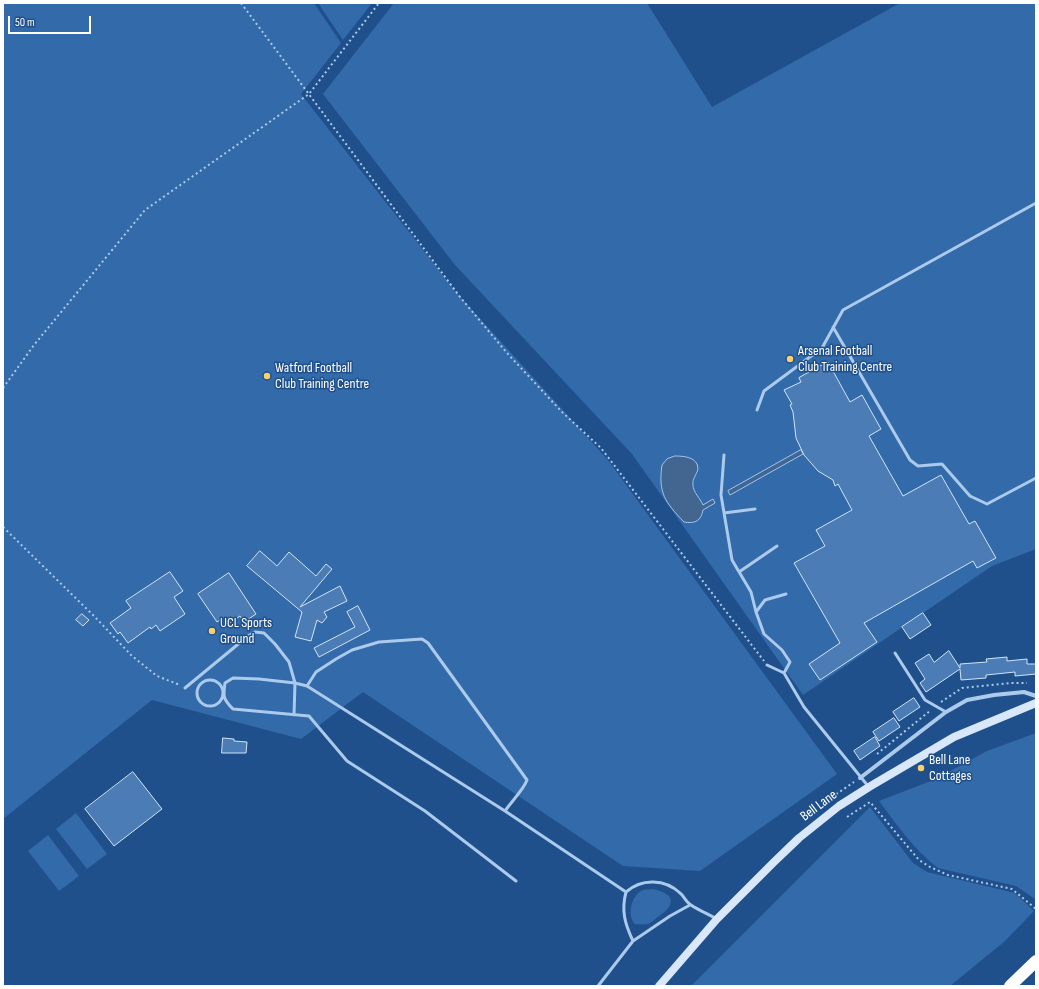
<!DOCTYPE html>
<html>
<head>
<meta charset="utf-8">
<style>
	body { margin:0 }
	#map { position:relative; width:1039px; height:989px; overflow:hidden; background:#1f508c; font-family:"Sofia Sans Condensed",sans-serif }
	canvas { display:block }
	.frame { position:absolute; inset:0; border:4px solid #fff; pointer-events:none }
	.scale { position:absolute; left:8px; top:16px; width:83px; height:18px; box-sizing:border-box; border:2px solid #fff; border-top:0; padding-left:5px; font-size:12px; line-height:14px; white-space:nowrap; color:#fff; -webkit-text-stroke:3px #1f508c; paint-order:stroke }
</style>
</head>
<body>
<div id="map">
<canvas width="1039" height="989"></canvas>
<div class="frame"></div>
<div class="scale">50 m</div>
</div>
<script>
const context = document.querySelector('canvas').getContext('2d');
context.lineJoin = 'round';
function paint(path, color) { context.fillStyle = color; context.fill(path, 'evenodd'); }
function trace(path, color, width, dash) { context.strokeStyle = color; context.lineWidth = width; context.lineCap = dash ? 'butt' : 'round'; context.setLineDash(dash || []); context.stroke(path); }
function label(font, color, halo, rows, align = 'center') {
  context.font = font + ' "Sofia Sans Condensed",sans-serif'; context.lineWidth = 3; context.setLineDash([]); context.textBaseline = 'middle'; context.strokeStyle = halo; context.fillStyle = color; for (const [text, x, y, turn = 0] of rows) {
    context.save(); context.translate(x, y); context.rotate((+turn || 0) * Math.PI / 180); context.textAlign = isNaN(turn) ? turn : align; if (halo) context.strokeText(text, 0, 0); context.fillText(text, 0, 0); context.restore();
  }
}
paint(new Path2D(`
	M3 3H314L341 43 301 94 456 292 608 460 837 774 700 871 623 866 363 692 301 739 152 700 3 819Z
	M318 3H372L343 40Z
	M394 3H647L712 107 900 3H1036V549L992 566 803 695 632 454 455 265 323 94Z
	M1036 733V898L1035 899 1016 886 938 868C914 850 897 825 879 801L936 779 987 751Z
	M870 807 913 863 927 872 1015 893 1034 911 1005 941 950 986H691Z
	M76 813 107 854 87 869 56 829Z
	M48 835 79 876 59 891 28 851Z
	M653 889C676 894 676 905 658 917 655 919 651 923 648 924 643 925 639 924 635 924 626 915 632 894 643 890 646 889 650 890 653 889Z`), '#326aaa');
const water = new Path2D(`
	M801 450 803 454 730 495 728 491Z
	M675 456C684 456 698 457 698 469 697 474 692 479 693 485 693 492 700 498 703 505L713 499 715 503 703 510C701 521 695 524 684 522 665 502 658 493 662 465L667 459Z`);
paint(water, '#436691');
trace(water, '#a0c5ee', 1);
const building = new Path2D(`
	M828 362 850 402 862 395 881 429 869 436 903 496 941 475 969 524 975 521 996 558 977 568 973 561 864 623 877 642 820 680 809 664 840 643 794 563 825 546 816 530 852 510 838 484 835 486 833 480 818 471 804 455 796 438 793 412 790 405 792 404 784 390 801 382 799 378Z
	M260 551 277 566 289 552 316 576 326 564 332 569 300 607 340 586 347 601 324 612 327 617 322 623 317 620 311 641 295 637 302 612 247 566Z
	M170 572 183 591 174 597 185 614 160 631 156 625 151 629 150 627 128 643 120 632 118 634 110 623 131 608 126 601Z
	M229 573 256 614 244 622 240 616 224 627 220 620 217 622 198 594Z
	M358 606 370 630 319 657 314 648 355 627 347 612Z
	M923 613 931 625 910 639 902 627Z
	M82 614 89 620 83 626 76 620Z
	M949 651 960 668V664L987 662 986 659 1007 657V661L1027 659V664H1036V674L1015 676V672L986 675V678L961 680 960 669 926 692 920 683 925 679 915 663 929 654 934 662Z
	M914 698 920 707 899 721 893 712Z
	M894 718 900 727 879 741 873 732Z
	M875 737 880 746 860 760 854 751Z
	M223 738 234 739V741L247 742 246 753H222Z
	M133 772 162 809 114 846 85 809Z`);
paint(building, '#4b7cb6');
trace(building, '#d1e4f9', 1);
trace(new Path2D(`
	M241 3 460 297 507 353 562 412 601 448 764 661
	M3 388 34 345 145 210 309 94 379 3
	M3 527 95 617 132 656 157 676 180 685
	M941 702 962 688 1011 683H1027
	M877 754 931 710
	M832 797 854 782
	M847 817 870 802 919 860 930 867 948 875 1012 889 1036 909`), '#accaec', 2, [2, 3]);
trace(new Path2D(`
	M833 327 910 460 918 466 942 464 970 496 987 504 1036 478
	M757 410 764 391 822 348 843 310 1036 203
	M724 455 721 495 732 560 751 592 756 612
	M724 513 755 509
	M739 572 777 546
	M895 653 925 700 946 712
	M767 665 784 673 804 707 868 786
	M784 673 790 662 782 650 764 634 756 612 765 600 786 594
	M197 693a13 13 0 1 1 26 0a13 13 0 1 1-26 0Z
	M307 686 316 672 336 659 352 650 379 642 422 639 428 643 527 780C524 789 511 802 505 811
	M185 688 248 636 255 632 264 633 275 644 289 662 295 683 294 715
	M516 881 425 811 347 761 309 716 233 709C223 699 223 697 225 683L233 678 259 679 295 683 307 686 505 811 626 892C621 911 625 924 633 941
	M626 892C642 878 665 879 680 893 684 896 686 902 691 905 698 910 708 914 715 918
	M598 986 633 941 670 916 690 905`), '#accaec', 3);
trace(new Path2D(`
	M860 778 946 712 967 700 994 695 1024 692 1036 696`), '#accaec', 4);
trace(new Path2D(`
	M659 986 717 919 774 862 799 838 839 806 869 787 954 737 1036 703`), '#d8e7f9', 8);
trace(new Path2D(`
	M1010 986 1036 961`), '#fff', 12);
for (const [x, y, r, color] of [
	[790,359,4,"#fad06c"],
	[267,376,4,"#fad06c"],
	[212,631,4,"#fad06c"],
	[921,768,4,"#fad06c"]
]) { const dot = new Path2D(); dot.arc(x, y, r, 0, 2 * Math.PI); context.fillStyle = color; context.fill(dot); trace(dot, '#1f508c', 1.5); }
label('14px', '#fff', '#1f508c', [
	["Arsenal Football",798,351],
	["Club Training Centre",798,367],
	["Watford Football",275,368],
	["Club Training Centre",275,384],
	["UCL Sports",220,623],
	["Ground",220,639],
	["Bell Lane",929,760],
	["Cottages",929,776]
], 'left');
label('14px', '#fff', '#1f508c', [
	["Bell Lane",819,806,-37]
]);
</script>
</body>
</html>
